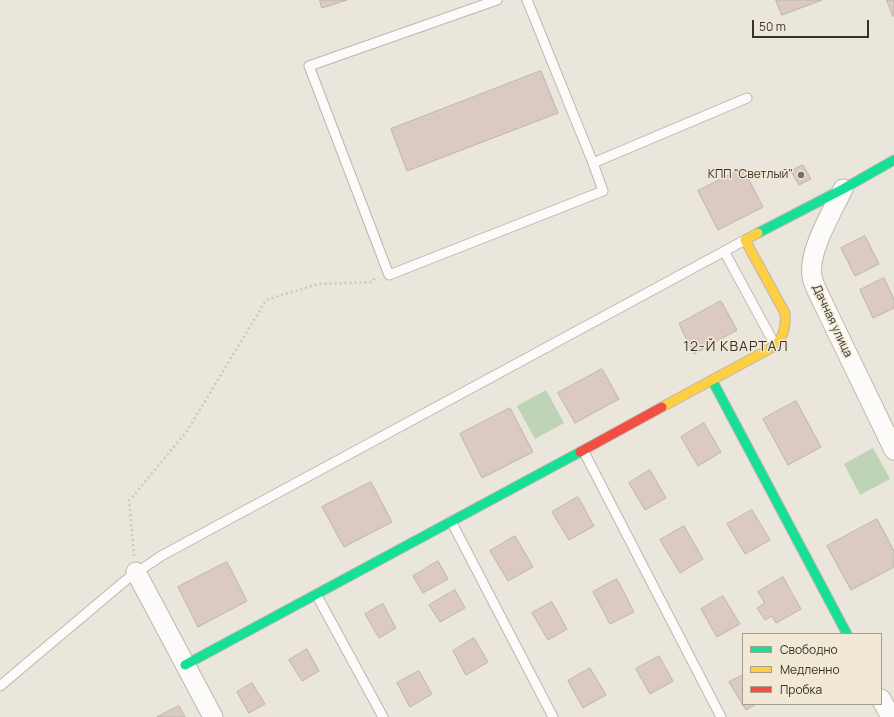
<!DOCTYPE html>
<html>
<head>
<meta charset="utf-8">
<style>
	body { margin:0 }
	#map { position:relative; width:894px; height:717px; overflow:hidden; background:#ebe6db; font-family:Manrope,sans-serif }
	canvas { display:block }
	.legend { position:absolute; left:742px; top:633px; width:140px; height:72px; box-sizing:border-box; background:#f1e8d5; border:1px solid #a69f91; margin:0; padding:5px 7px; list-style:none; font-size:12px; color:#35322a }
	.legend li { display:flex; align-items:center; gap:8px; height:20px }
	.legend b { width:20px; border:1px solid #a69f91 }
	.scale { position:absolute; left:752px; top:20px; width:117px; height:18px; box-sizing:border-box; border:2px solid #35322a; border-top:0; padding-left:5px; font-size:12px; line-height:14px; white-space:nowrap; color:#35322a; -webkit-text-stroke:3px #f1e8d5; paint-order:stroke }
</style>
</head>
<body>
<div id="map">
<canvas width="894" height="717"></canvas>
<ul class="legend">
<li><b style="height:5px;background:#16e098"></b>Свободно</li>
<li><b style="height:5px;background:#ffcf43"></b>Медленно</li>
<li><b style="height:5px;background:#f24e42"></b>Пробка</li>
</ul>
<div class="scale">50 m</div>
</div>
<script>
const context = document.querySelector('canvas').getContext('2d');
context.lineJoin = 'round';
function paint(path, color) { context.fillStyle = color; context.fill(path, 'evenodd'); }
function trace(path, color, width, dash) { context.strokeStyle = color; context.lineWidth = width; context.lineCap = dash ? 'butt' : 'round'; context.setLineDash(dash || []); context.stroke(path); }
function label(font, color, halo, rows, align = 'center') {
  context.font = font + ' Manrope,sans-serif'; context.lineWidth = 3; context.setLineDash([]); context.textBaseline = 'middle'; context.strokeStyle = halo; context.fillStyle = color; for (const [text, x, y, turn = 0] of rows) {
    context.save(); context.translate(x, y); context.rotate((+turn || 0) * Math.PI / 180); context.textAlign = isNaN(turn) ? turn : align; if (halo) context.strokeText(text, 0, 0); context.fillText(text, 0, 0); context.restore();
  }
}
paint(new Path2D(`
	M546 390 564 423 535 439 517 406Z
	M873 448 890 479 860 495 844 464Z`), '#bfd3b7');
const building = new Path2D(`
	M320 0H347L322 8Z
	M776 0H822L782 15Z
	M887 0H894V16H893Z
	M541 71 558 113 407 171 391 129Z
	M803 165 811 179 799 185 791 171Z
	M743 168 763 207 718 230 698 191Z
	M865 236 879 264 855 276 841 248Z
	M884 278 894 299V308L873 318 860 290Z
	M721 301 737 330 694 354 679 324Z
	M602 369 619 399 575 423 558 393Z
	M796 401 821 447 788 465 763 419Z
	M510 408 533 452 482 478 460 434Z
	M704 423 721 452 698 466 681 437Z
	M650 470 666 498 645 510 629 483Z
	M371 482 392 522 344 547 322 507Z
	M578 497 594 526 569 540 552 512Z
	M752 510 770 540 745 554 727 524Z
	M877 519 894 551V567L851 590 827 546Z
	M684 526 703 559 680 573 660 540Z
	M515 536 533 567 508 581 490 551Z
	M438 561 448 579 423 593 413 576Z
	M227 562 247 601 198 627 178 587Z
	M783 577 801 609 776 623 772 616 765 620 757 608 765 603 758 592Z
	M617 579 634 612 610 624 593 592Z
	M455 590 465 608 440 622 429 605Z
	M723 596 740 624 717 637 701 609Z
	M552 602 567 629 548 640 532 613Z
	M383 604 396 628 379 638 365 614Z
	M474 638 488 662 466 675 453 651Z
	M307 649 319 671 302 681 289 660Z
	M659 656 673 681 650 694 636 669Z
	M590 668 606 695 583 708 568 681Z
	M419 671 432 694 410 707 397 683Z
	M743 675V704H756L746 710 729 682Z
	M252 683 265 704 249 713 237 692Z
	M179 706 185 717H157Z`);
paint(building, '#dcc9c3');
trace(building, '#bbb4b0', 1);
const lane = new Path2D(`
	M497 0 309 66 389 275 603 191 593 163 527 0
	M593 163 747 98
	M724 251 775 345
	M583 450 721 717
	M451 521 553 717
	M316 594 383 717
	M0 686 126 580 161 556 745 240`);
const street = new Path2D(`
	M843 189C832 212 808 251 812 276 813 284 818 292 821 299L894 450
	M136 572 213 717
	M881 699 891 717`);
const fast = new Path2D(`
	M758 233 843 189 894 160
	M712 380 847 634
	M185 665 580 452`);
const slow = new Path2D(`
	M662 407 775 346C784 336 786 326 785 313L745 240 758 233`);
const jam = new Path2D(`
	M580 452 662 407`);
trace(lane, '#bbb7ae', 11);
trace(street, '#bbb7ae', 21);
trace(fast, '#bbb7ae', 11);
trace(slow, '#bbb7ae', 11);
trace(jam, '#bbb7ae', 11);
trace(new Path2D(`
	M134 556 129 501 187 431 266 300 318 284 372 282 376 277`), '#c9c8c5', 2.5, [2, 3]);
trace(lane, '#fcfbfa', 9);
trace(street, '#fcfbfa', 19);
trace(fast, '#16e098', 9);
trace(slow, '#ffcf43', 9);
trace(jam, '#f24e42', 9);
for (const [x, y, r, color] of [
	[801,175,4,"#757168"]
]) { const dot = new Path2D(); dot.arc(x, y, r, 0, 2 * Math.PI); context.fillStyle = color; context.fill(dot); trace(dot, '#f1e8d5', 1.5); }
label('12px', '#35322a', '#f1e8d5', [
	["КПП \"Светлый\"",793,175]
], 'right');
label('12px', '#35322a', '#f1e8d5', [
	["Дачная улица",832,321,65]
]);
context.letterSpacing = '1px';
label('14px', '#35322a', '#f1e8d5', [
	["12-Й КВАРТАЛ",736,347]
]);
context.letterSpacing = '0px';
</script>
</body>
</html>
